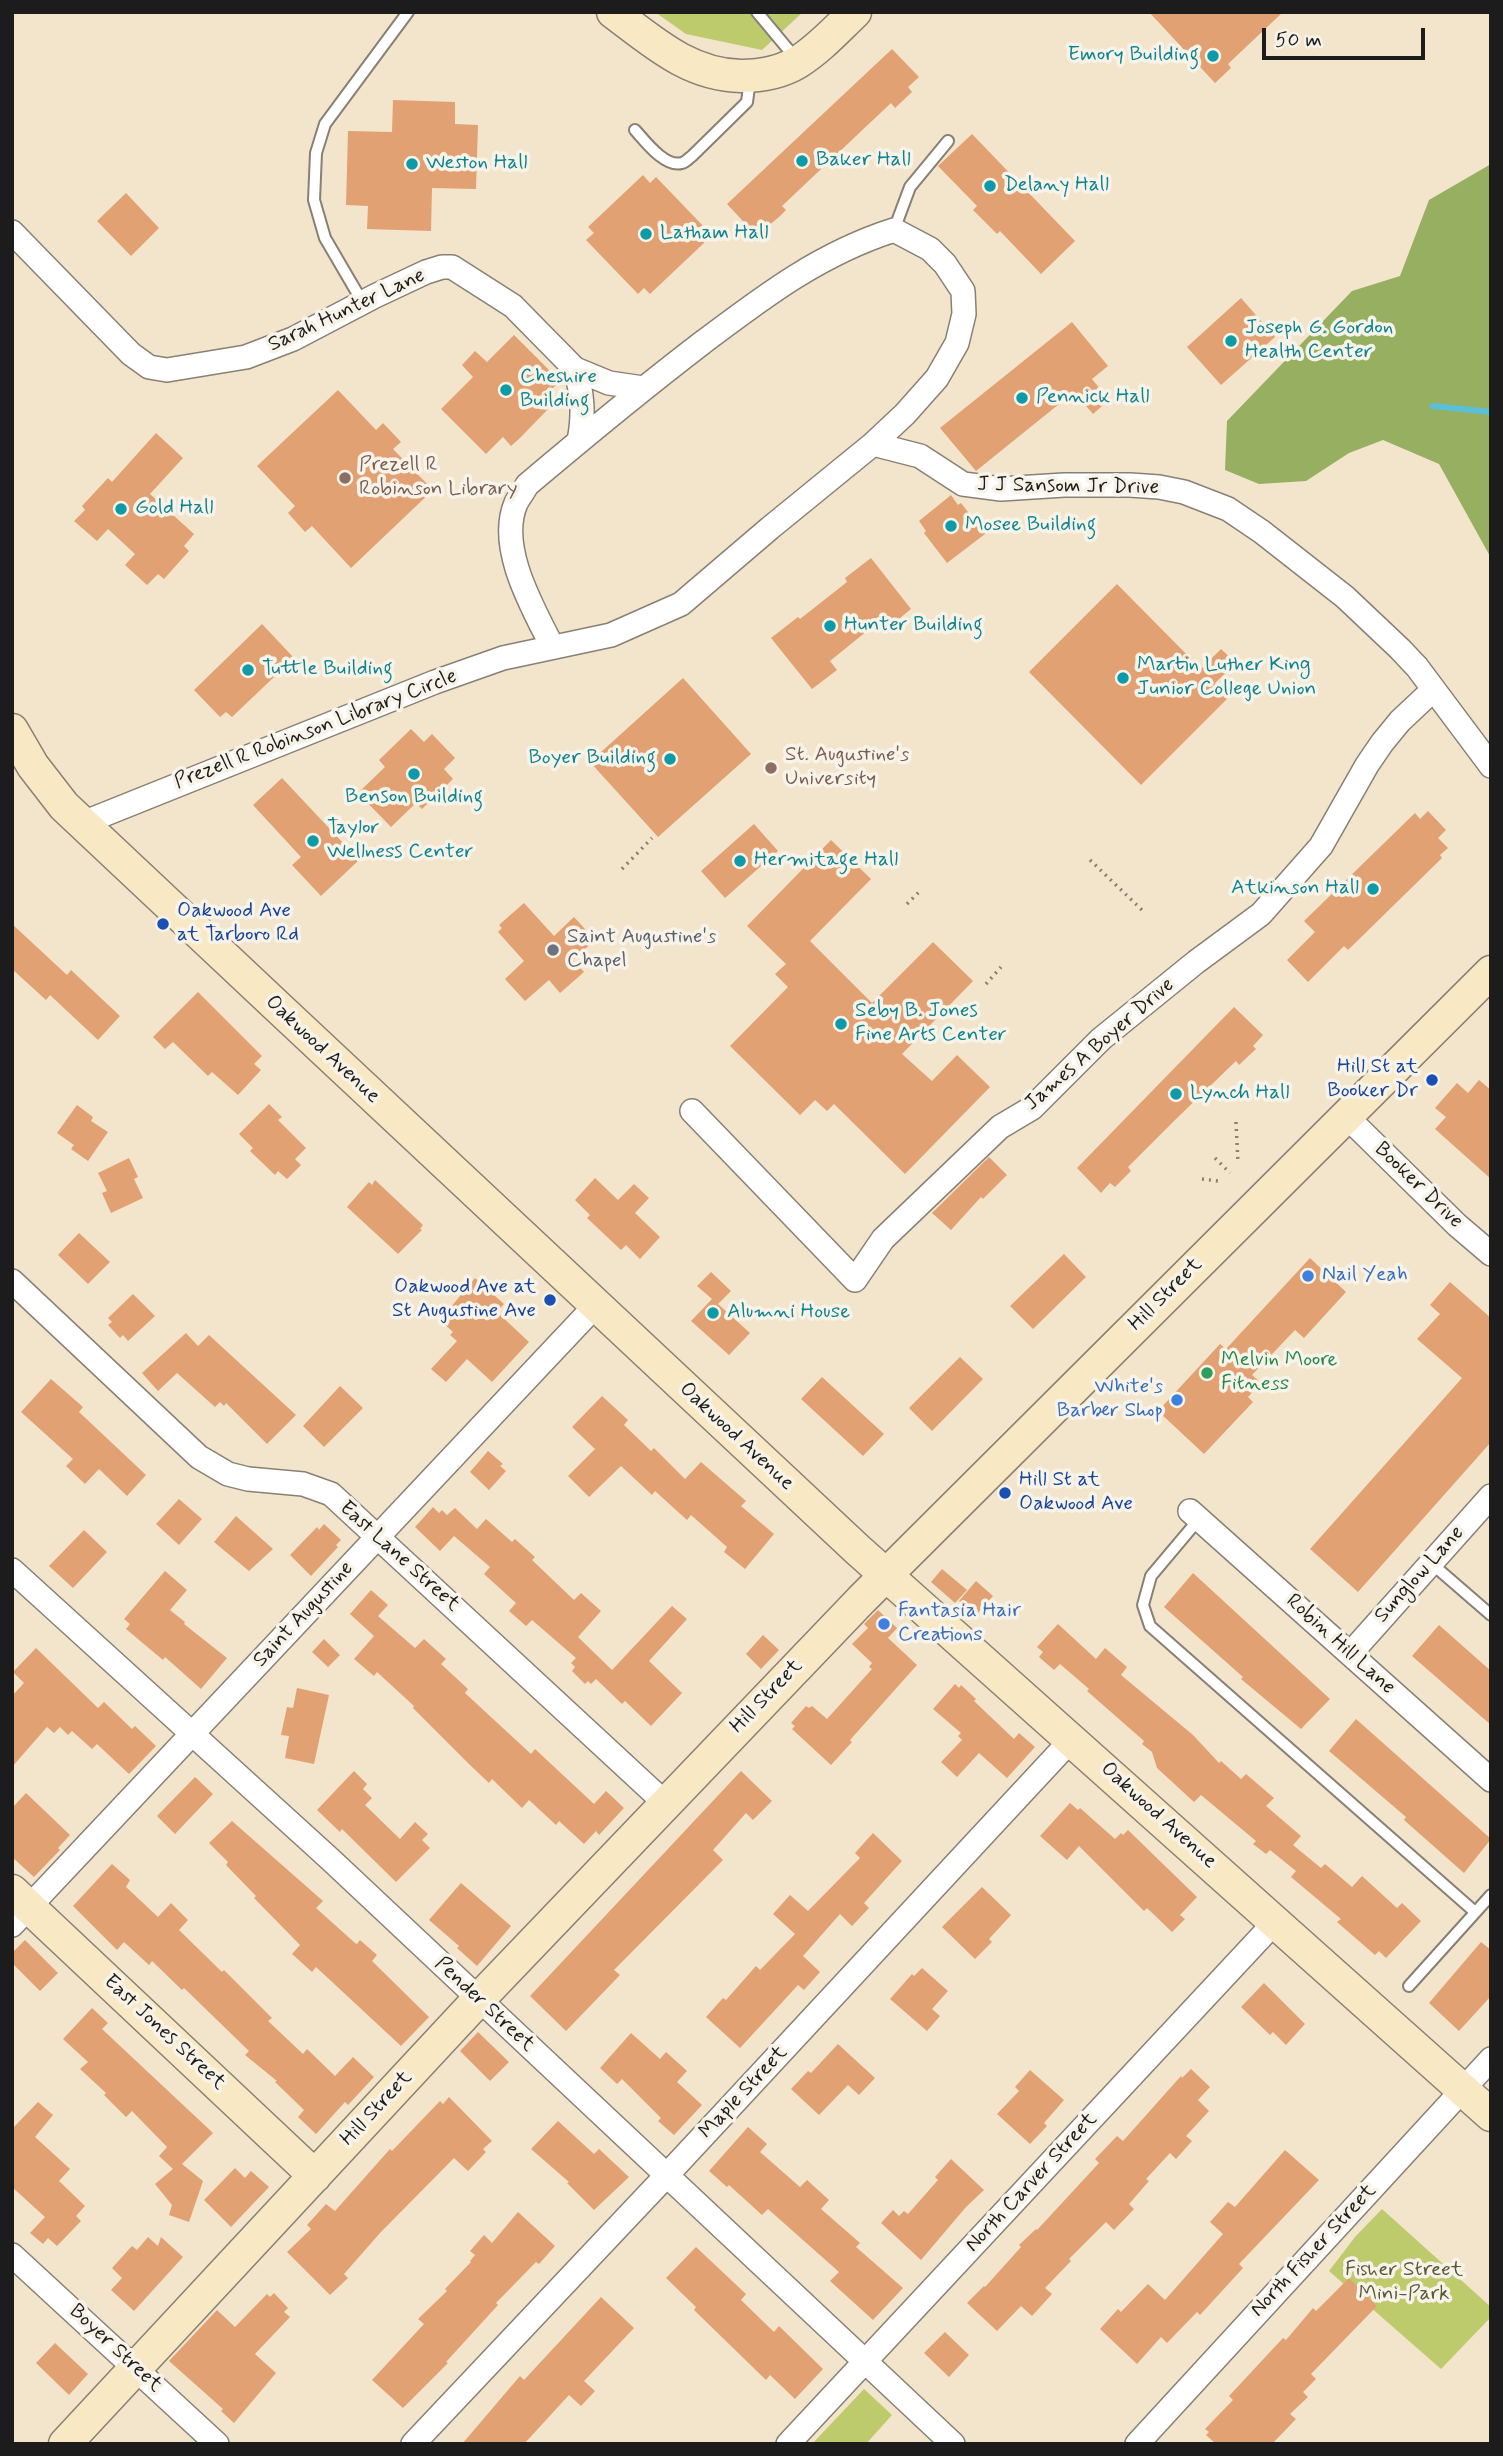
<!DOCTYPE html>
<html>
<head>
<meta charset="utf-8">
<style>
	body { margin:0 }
	#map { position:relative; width:1503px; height:2456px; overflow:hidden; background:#f3e4cc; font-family:Mynerve,sans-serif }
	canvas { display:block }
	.frame { position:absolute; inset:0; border:14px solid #1c1c1c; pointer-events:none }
	.scale { position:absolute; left:1262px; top:28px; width:163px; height:32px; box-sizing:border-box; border:4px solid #1c1c1c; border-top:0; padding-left:9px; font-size:21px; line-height:24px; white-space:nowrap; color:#1c1c1c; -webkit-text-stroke:5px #f7f3e8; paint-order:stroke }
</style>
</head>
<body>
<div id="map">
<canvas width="1503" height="2456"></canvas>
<div class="frame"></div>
<div class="scale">50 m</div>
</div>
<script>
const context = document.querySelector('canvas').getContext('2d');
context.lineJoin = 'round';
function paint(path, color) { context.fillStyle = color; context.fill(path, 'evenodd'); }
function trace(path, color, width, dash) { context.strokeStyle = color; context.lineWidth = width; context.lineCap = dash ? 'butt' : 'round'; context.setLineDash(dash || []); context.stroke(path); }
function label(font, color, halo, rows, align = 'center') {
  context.font = font + ' Mynerve,sans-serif'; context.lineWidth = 7; context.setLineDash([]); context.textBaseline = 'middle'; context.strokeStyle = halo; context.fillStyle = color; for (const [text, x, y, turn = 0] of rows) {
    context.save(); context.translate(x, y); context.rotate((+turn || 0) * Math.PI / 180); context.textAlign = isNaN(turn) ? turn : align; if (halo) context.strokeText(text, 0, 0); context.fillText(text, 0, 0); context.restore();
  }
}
paint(new Path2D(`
	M655 12H803L762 50 686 34Z
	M1382 2209 1491 2307V2317L1441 2369 1329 2271 1355 2237Z
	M864 2389 892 2415 866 2444H812Z`), '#becb6d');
paint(new Path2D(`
	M1491 164V558L1439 464 1383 440 1349 453 1306 481 1259 484 1225 470 1227 421 1352 291 1400 276 1429 200Z`), '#96af60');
trace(new Path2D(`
	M1433 406 1491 412`), '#5ac0d7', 6);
paint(new Path2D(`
	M1149 12H1283L1228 64 1231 68 1215 83Z
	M892 49 919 77 908 87 912 92 895 108 891 103 782 206 786 210 779 217 767 227 764 223 754 233 727 204Z
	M393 100 455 102V124L478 125 476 189 432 188 431 231 367 229 368 206 346 205 348 131 392 132Z
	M972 134 1075 241 1041 274 1000 231 997 234 973 210 977 206 938 166Z
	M643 175 650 183 656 177 706 229 699 235 705 242 650 294 644 288 638 294 586 240 594 233 588 227Z
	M126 193 159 228 131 256 97 221Z
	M1241 298 1275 337 1221 385 1187 347Z
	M1072 322 1108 366 1092 379 1109 400 1093 414 1074 392 976 471 940 428Z
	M514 335 560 381 542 399 550 407 520 438 511 446 503 437 486 454 441 409 473 377 462 365 475 351 487 362Z
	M338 390 376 430 383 423 401 442 393 449 433 490 351 568 312 526 305 532 288 513 295 506 257 466Z
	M156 433 183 458 150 494 194 534 184 546 189 551 164 579 158 574 147 585 125 565 135 554 108 529 97 541 74 521 85 510 82 506 108 478 112 482Z
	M951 495 958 505 961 503 985 534 947 563 924 533 926 531 919 521Z
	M871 558 911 609 884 631 878 622 830 661 837 670 812 689 771 638 798 617 800 619 847 582 845 578Z
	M1117 584 1201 669 1221 649 1236 663 1215 683 1229 697 1141 785 1029 672Z
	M262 624 294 658 232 717 226 712 220 717 194 690Z
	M683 678 751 754 658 837 590 762Z
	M411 729 424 742 432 734 455 758 444 769 453 779 422 809 416 803 391 827 358 793 385 767 379 760Z
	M282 778 359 860 321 896 292 865 301 857 253 805Z
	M1428 811 1446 830 1438 838 1448 848 1440 855 1442 858 1348 950 1344 946 1308 982 1287 960 1315 932 1304 921 1415 813 1420 819Z
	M754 824 778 851 725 898 701 871Z
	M831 840 871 879 810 941 872 1003 933 942 973 981 902 1054 932 1081 957 1055 990 1087 905 1174 834 1104 827 1111 815 1100 800 1115 730 1046 788 987 775 974 786 964 747 926Z
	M524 903 554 936 574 917 595 940 573 960 584 972 560 993 549 980 525 1001 505 979 524 961 498 932 502 928 499 925Z
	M12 924 67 975 71 970 120 1016 98 1040 50 995 46 1000 12 969Z
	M198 992 262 1056 254 1064 261 1070 238 1095 212 1072 208 1076 173 1042 165 1049 153 1037Z
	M1234 1007 1263 1035 1253 1046 1256 1049 1239 1065 1236 1061 1176 1119 1128 1167 1131 1171 1115 1187 1110 1183 1101 1193 1077 1168Z
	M1479 1080 1491 1090V1179L1435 1129 1446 1117 1435 1108 1457 1083 1468 1093Z
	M269 1104 282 1117 278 1120 306 1148 295 1159 301 1165 287 1179 278 1171 275 1175 250 1151 253 1148 239 1134Z
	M77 1105 93 1117 91 1121 108 1132 88 1161 71 1149 74 1145 57 1133Z
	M989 1157 1007 1175 983 1199 981 1197 951 1230 932 1213Z
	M129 1158 138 1177 134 1179 143 1198 111 1213 102 1193 107 1191 98 1173Z
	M595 1178 618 1200 634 1184 649 1198 635 1213 660 1237 640 1259 626 1245 621 1250 587 1218 590 1215 575 1200Z
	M375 1180 423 1225 420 1229 422 1230 398 1254 347 1207 369 1182 372 1185Z
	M79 1233 110 1262 88 1284 58 1255Z
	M1064 1254 1086 1277 1033 1329 1010 1306Z
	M1310 1258 1346 1292 1304 1338 1295 1330 1252 1375 1261 1383 1248 1397 1253 1402 1204 1454 1158 1411 1220 1344 1226 1349Z
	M711 1272 731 1291 718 1304 750 1333 729 1355 691 1321 712 1299 697 1286Z
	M475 1278 504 1304 497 1312 529 1342 492 1382 467 1359 446 1382 431 1369 457 1341 450 1335 453 1332 440 1320Z
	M1450 1282 1491 1318V1442L1358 1592 1310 1549 1462 1378 1417 1339 1440 1314 1430 1305Z
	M133 1294 155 1316 128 1341 123 1335 120 1338 108 1325 112 1322 108 1318Z
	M186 1333 198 1346 209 1335 296 1415 267 1444 226 1403 224 1406 220 1402 215 1407 177 1373 158 1391 142 1373Z
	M960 1357 983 1379 932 1431 909 1408Z
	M822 1377 884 1434 863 1456 801 1399Z
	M51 1379 83 1407 79 1412 146 1475 127 1496 99 1469 85 1484 66 1466 73 1459 21 1412Z
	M340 1386 363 1408 324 1447 303 1426Z
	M602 1396 628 1420 624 1425 651 1451 654 1448 685 1479 701 1462 746 1501 741 1506 774 1534 745 1569 724 1552 727 1547 691 1515 687 1520 655 1491 652 1495 621 1466 589 1497 568 1476 595 1449 572 1427Z
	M488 1451 503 1464 500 1466 506 1471 489 1490 470 1472Z
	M179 1499 202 1519 179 1545 156 1524Z
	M433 1507 439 1513 442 1510 447 1515 455 1508 477 1529 486 1519 512 1542 515 1539 535 1557 532 1560 574 1600 581 1593 601 1611 578 1637 612 1670 672 1606 687 1619 649 1661 682 1693 651 1726 625 1701 622 1704 596 1679 591 1684 588 1681 585 1684 572 1671 575 1667 571 1663 576 1658 532 1620 526 1626 509 1611 516 1603 484 1574 490 1567 454 1536 440 1551 415 1527Z
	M236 1516 273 1549 249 1571 214 1542Z
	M324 1524 341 1540 336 1545 338 1547 311 1576 290 1555 317 1527 319 1530Z
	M84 1530 107 1552 73 1588 49 1566Z
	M942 1569 967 1590 955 1603 931 1582Z
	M165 1571 187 1590 170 1610 185 1622 184 1624 227 1658 201 1689 165 1657 163 1660 126 1629 130 1624 124 1619Z
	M1193 1573 1330 1699 1301 1729 1241 1679 1243 1677 1164 1607Z
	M976 1581 993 1596 976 1615 959 1601Z
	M371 1590 388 1605 378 1616 415 1648 424 1639 446 1659 441 1664 468 1689 465 1693 531 1754 535 1749 594 1804 606 1791 624 1808 599 1835 596 1831 584 1844 559 1821 556 1825 529 1800 522 1808 492 1779 489 1783 470 1765 413 1708 414 1706 377 1672 374 1676 354 1659 374 1636 350 1614Z
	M878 1610 897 1628 888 1638 917 1665 850 1740 852 1742 831 1765 792 1729 795 1726 791 1723 806 1706 809 1708 812 1706 827 1719 872 1669 869 1667 872 1663 852 1644 868 1628 864 1624Z
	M1058 1624 1096 1659 1105 1648 1127 1667 1121 1675 1193 1735 1219 1763 1221 1761 1241 1779 1246 1774 1274 1798 1266 1806 1301 1836 1293 1845 1321 1868 1325 1864 1352 1887 1362 1876 1397 1908 1402 1903 1421 1921 1386 1958 1379 1951 1375 1955 1337 1922 1341 1919 1291 1877 1296 1871 1270 1850 1266 1854 1253 1844 1256 1841 1201 1795 1194 1802 1157 1768 1152 1752 1142 1744 1144 1741 1087 1691 1089 1689 1060 1664 1054 1670 1039 1657 1043 1652 1037 1647Z
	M1439 1625 1491 1671V1725L1412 1656Z
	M763 1635 779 1650 761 1669 746 1654Z
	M324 1639 340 1655 328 1667 312 1652Z
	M36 1648 98 1708 104 1702 132 1729 135 1726 156 1746 129 1774 97 1744 92 1749 72 1731 68 1735 60 1727 54 1733 47 1727 12 1767V1696L24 1683 13 1672Z
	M955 1684 959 1688 961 1685 976 1699 974 1701 1014 1739 1019 1733 1035 1747 1007 1778 979 1753 957 1777 941 1762 962 1740 958 1736 961 1733 933 1709Z
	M297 1688 329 1695 314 1764 285 1758 289 1736 281 1735 287 1707 293 1708Z
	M1356 1719 1491 1839 1464 1873 1404 1820 1406 1817 1329 1751Z
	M354 1771 367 1784 363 1789 372 1798 365 1805 400 1839 415 1822 428 1834 422 1840 430 1848 396 1882 342 1829 340 1832 317 1810Z
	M741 1771 772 1801 753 1820 746 1813 713 1850 723 1860 614 1970 620 1975 566 2031 530 1996Z
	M195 1777 213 1794 175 1834 157 1816Z
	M26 1793 70 1835 58 1848 60 1850 34 1877 12 1857V1808Z
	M1070 1803 1078 1810 1080 1808 1115 1839 1121 1833 1123 1835 1128 1830 1197 1897 1180 1915 1185 1919 1172 1932 1147 1908 1144 1911 1079 1846 1067 1860 1040 1836Z
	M232 1821 323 1901 316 1908 355 1943 357 1944 360 1940 377 1955 372 1961 429 2017 401 2046 316 1967 312 1972 292 1954 300 1945 254 1898 256 1896 226 1865 228 1862 209 1843Z
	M873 1833 902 1861 864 1903 869 1908 852 1926 840 1914 803 1956 820 1972 804 1990 798 1985 740 2048 706 2017 723 1998 726 2000 756 1966 760 1970 795 1934 773 1914 790 1895 808 1911 860 1858 855 1853Z
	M112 1864 130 1880 126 1887 158 1917 171 1903 188 1920 179 1930 222 1972 224 1970 272 2018 268 2021 303 2054 307 2049 335 2076 353 2057 374 2077 348 2105 345 2102 316 2134 298 2117 304 2110 275 2082 277 2081 245 2055 249 2051 184 1988 182 1990 152 1961 149 1965 124 1942 117 1950 73 1906Z
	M461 1883 511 1926 477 1966 457 1948 459 1946 429 1920Z
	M982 1887 1011 1915 989 1939 992 1942 975 1959 942 1927Z
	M25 1940 58 1973 40 1991 12 1963V1953Z
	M1481 1942 1491 1950V1996L1459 2031 1429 2003Z
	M922 1968 948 1991 932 2009 940 2016 927 2031 890 1999 912 1974 914 1976Z
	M1264 1983 1305 2024 1286 2045 1273 2032 1270 2035 1241 2007Z
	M92 2008 108 2023 102 2029 213 2133 182 2164 203 2181 189 2222 169 2215 172 2205 155 2184 173 2169 159 2156 167 2147 132 2111 126 2117 104 2095 106 2093 80 2069 88 2062 63 2039Z
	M478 2032 509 2062 490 2081 460 2051Z
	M631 2033 660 2059 666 2052 687 2071 677 2082 702 2105 674 2135 658 2121 661 2118 622 2079 617 2084 600 2068Z
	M838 2044 875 2078 859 2095 848 2085 819 2115 791 2089 808 2071 811 2073Z
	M1191 2069 1210 2087 1198 2100 1209 2111 1186 2136 1192 2141 1176 2159 1170 2153 1146 2179 1149 2181 1129 2204 1134 2209 1114 2230 1106 2222 1069 2259 1071 2261 1045 2288 1052 2294 1032 2316 1021 2306 997 2331 967 2303 984 2286 985 2287 1021 2247 1019 2245 1036 2229 1037 2230 1099 2163 1095 2159 1117 2136 1123 2141 1181 2076 1182 2078Z
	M1030 2070 1064 2100 1044 2123 1047 2126 1030 2144 997 2114 1019 2091 1015 2087Z
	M449 2097 492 2141 483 2149 486 2152 468 2171 454 2158 380 2233 344 2274 348 2278 330 2295 287 2252 311 2229 307 2225 326 2204 335 2211 390 2149 392 2151 440 2101 443 2104Z
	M38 2102 53 2115 35 2137 70 2169 59 2181 85 2206 76 2216 81 2221 57 2246 48 2238 43 2244 30 2233 45 2217 12 2187V2129Z
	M558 2121 594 2154 599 2149 629 2177 594 2210 567 2183 569 2182 531 2149Z
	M748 2127 767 2144 760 2152 800 2187 807 2180 829 2200 821 2209 860 2243 856 2247 903 2288 873 2320 830 2281 839 2272 768 2209 762 2215 729 2185 727 2187 709 2171Z
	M1285 2150 1319 2180 1239 2264 1243 2268 1200 2315 1197 2312 1167 2343 1161 2337 1137 2364 1100 2329 1118 2309 1121 2312 1148 2284 1165 2300 1223 2234 1210 2222 1228 2202 1235 2207Z
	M951 2159 984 2190 966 2207 921 2260 881 2223 893 2210 899 2216 904 2211 908 2214 938 2180 935 2177Z
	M235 2168 245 2178 251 2171 269 2187 231 2227 204 2200Z
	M518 2212 555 2246 539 2264 536 2262 496 2303 498 2305 446 2362 448 2363 403 2408 372 2380 424 2324 418 2319 447 2291 445 2289 471 2262 470 2261 475 2255 470 2251 484 2235 492 2243Z
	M148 2237 158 2246 161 2237 183 2257 134 2311 111 2290 122 2278 112 2268 132 2246 137 2250Z
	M696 2247 746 2294 741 2300 774 2332 779 2326 823 2369 795 2399 770 2375 766 2380 694 2310 696 2307 666 2278Z
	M1349 2278 1377 2306 1311 2374 1316 2379 1303 2392 1308 2397 1290 2414 1296 2419 1272 2444H1216L1206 2435 1209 2432 1205 2429 1233 2400 1229 2396 1283 2338 1286 2340 1313 2308 1316 2311Z
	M274 2293 288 2308 284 2312 290 2317 255 2354 276 2373 234 2423 221 2411 223 2409 169 2361 217 2310 235 2327 267 2294 270 2297Z
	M601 2297 634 2328 584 2381 595 2391 581 2406 569 2395 524 2444H462L520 2376 524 2380Z
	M945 2332 969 2355 949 2377 924 2353Z
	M55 2343 88 2374 69 2395 36 2363Z`), '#e2a172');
const lane = new Path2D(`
	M757 12 797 60
	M635 130C645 141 665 168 682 163 686 162 689 158 692 156L747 102 750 80
	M894 230 910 187 948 141
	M363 303 325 238 314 200 316 153 325 124 408 12
	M1199 1519 1151 1576 1143 1605 1150 1626 1475 1912
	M1431 1563 1491 1615
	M1409 1986 1491 1895`);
const street = new Path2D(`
	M12 232 131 354 149 367 167 370 246 357 293 339 375 296 426 272 442 267H452L513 306 575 369 609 383 643 388
	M575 369C583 395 584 415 579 441
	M873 444 920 456 963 484 1001 489 1064 485H1130L1159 487 1184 492 1228 509 1262 532 1345 597 1400 649 1417 667 1491 766
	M83 823 435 682 503 658 611 635 681 604 770 528 873 444 905 414 937 378 957 343 964 314 963 291 945 264 930 249 894 230C819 254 763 297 702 343 642 389 585 436 527 485 524 491 519 497 516 503 497 547 533 608 552 646
	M692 1111 855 1280 883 1239 1000 1127 1032 1108 1101 1039 1196 962 1261 914 1321 846 1367 765 1382 743 1400 721 1433 690
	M1347 1117 1457 1225 1491 1254
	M12 1281 199 1457 228 1474 248 1479 303 1484 331 1494 665 1803
	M1190 1511 1491 1780
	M12 1570 331 1860 953 2444
	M1350 1654 1491 1496
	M12 1925 596 1305
	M12 2255 217 2444
	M413 2444 666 2176 1072 1739
	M788 2444 1276 1921
	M1137 2444 1491 2059`);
const secondary = new Path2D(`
	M613 12C653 42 689 75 741 76 762 76 780 73 798 62 819 49 837 29 855 12
	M12 730 33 766 64 806 281 1010 858 1550 1491 2115
	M12 1891 315 2176
	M65 2444 479 1999 862 1599 1491 972`);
trace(lane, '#888074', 14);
trace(street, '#888074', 26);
trace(secondary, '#888074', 35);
trace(new Path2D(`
	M1090 860 1143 911
	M622 869 652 838
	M907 904 921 890
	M986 984 1001 967
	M1236 1122 1238 1163
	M1215 1158 1230 1173
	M1202 1179 1218 1181`), '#888074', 3.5, [2, 5]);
trace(lane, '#fff', 10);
trace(street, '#fff', 23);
trace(secondary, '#f8e8c3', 32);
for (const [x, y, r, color] of [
	[1213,56,7,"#0f9aa8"],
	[802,161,7,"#0f9aa8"],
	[412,164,7,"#0f9aa8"],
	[990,186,7,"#0f9aa8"],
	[646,234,7,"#0f9aa8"],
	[1231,341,7,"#0f9aa8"],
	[506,390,7,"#0f9aa8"],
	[1022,398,7,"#0f9aa8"],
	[345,478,7,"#8d6e63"],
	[121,509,7,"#0f9aa8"],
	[951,526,7,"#0f9aa8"],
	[830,626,7,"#0f9aa8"],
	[248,670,7,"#0f9aa8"],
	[1123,678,7,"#0f9aa8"],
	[670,759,7,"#0f9aa8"],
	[771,768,7,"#8d6e63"],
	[414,774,7,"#0f9aa8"],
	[313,841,7,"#0f9aa8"],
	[740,861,7,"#0f9aa8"],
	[1373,889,7,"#0f9aa8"],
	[163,924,7,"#1a4fb4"],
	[553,950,7,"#6b7280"],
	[841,1024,7,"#0f9aa8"],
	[1432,1080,7,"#1a4fb4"],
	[1176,1094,7,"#0f9aa8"],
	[1308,1276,7,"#3f7fe0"],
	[550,1300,7,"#1a4fb4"],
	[713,1313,7,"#0f9aa8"],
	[1207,1373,7,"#2e9e5b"],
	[1177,1400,7,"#3f7fe0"],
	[1005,1493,7,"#1a4fb4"],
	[884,1624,7,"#3f7fe0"]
]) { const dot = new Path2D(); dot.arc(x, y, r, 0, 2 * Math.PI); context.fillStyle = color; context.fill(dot); trace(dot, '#f7f3e8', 2.5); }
label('21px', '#0d838f', '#f7f3e8', [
	["Emory Building",1199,56,"right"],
	["Baker Hall",816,161],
	["Weston Hall",426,164],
	["Delany Hall",1004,186],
	["Latham Hall",660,234],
	["Joseph G. Gordon",1245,329],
	["Health Center",1245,353],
	["Cheshire",520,378],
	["Building",520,402],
	["Pennick Hall",1036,398],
	["Gold Hall",135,509],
	["Mosee Building",965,526],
	["Hunter Building",844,626],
	["Martin Luther King",1137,666],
	["Junior College Union",1137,690],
	["Tuttle Building",262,670],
	["Boyer Building",656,759,"right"],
	["Benson Building",414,798,"center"],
	["Taylor",327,829],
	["Wellness Center",327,853],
	["Hermitage Hall",754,861],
	["Atkinson Hall",1359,889,"right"],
	["Seby B. Jones",855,1012],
	["Fine Arts Center",855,1036],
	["Lynch Hall",1190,1094],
	["Alumni House",727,1313]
], 'left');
label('21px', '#1c1c1c', '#f7f3e8', [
	["Sarah Hunter Lane",347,311,-25],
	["J J Sansom Jr Drive",1068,487,1],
	["Prezell R Robinson Library Circle",316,730,-21],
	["James A Boyer Drive",1100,1045,-41],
	["Oakwood Avenue",322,1050,43],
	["Booker Drive",1418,1186,44],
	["Hill Street",1166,1295,-45],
	["Oakwood Avenue",736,1437,43],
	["East Lane Street",399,1557,42],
	["Sunglow Lane",1420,1575,-48],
	["Saint Augustine",304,1615,-47],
	["Robin Hill Lane",1340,1645,42],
	["Hill Street",767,1697,-46],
	["Oakwood Avenue",1158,1816,42],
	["Pender Street",484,2005,43],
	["East Jones Street",164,2033,43],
	["Maple Street",744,2093,-47],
	["Hill Street",377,2109,-47],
	["North Carver Street",1032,2183,-47],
	["North Fisher Street",1314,2251,-47],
	["Boyer Street",115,2349,43]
]);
label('21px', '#785e54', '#f7f3e8', [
	["Prezell R",359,466],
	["Robinson Library",359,490],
	["St. Augustine's",785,756],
	["University",785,780]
], 'left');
label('21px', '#164399', '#f7f3e8', [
	["Oakwood Ave",177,912],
	["at Tarboro Rd",177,936],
	["Hill St at",1418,1068,"right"],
	["Booker Dr",1418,1092,"right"],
	["Oakwood Ave at",536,1288,"right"],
	["St Augustine Ave",536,1312,"right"],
	["Hill St at",1019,1481],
	["Oakwood Ave",1019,1505]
], 'left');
label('21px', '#5b616d', '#f7f3e8', [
	["Saint Augustine's",567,938],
	["Chapel",567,962]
], 'left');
label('21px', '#366cbe', '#f7f3e8', [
	["Nail Yeah",1322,1276],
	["White's",1163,1388,"right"],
	["Barber Shop",1163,1412,"right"],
	["Fantasia Hair",898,1612],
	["Creations",898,1636]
], 'left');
label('21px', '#27864d', '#f7f3e8', [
	["Melvin Moore",1221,1361],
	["Fitness",1221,1385]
], 'left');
label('21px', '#555938', '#f7f3e8', [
	["Fisher Street",1404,2271],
	["Mini-Park",1404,2295]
]);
</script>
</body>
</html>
